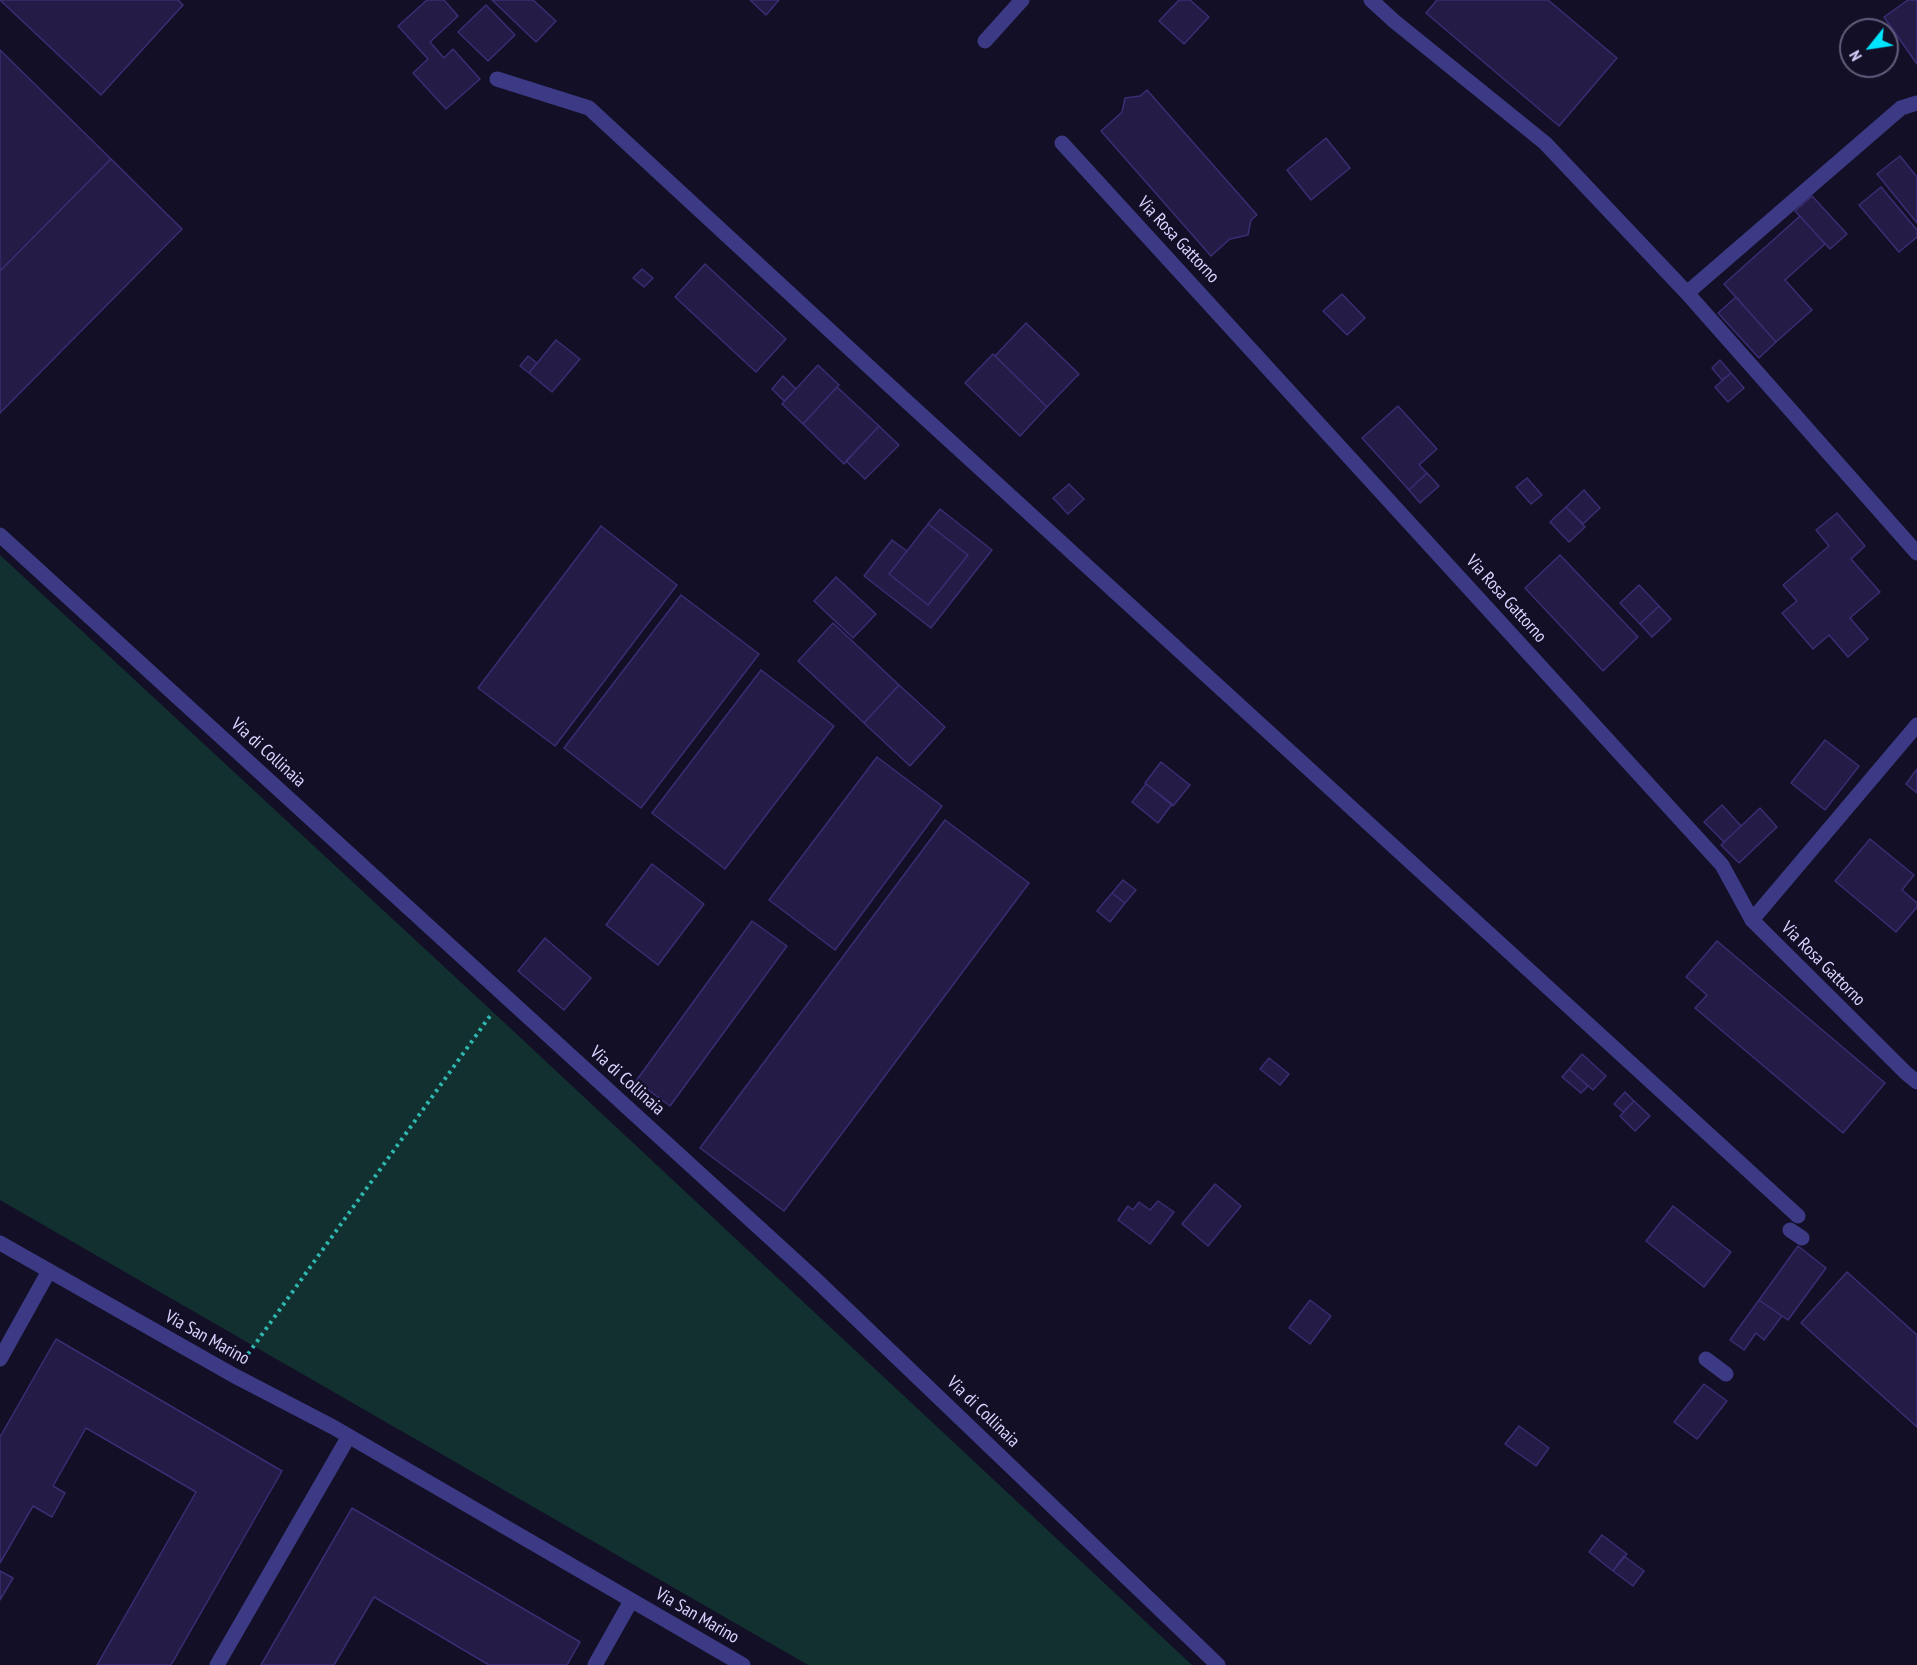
<!DOCTYPE html>
<html>
<head>
<meta charset="utf-8">
<style>
	body { margin:0 }
	#map { position:relative; width:1917px; height:1665px; overflow:hidden; background:#130f26; font-family:"PT Sans Narrow",sans-serif }
	canvas { display:block }
	.north { position:absolute; left:1839px; top:18px; width:60px; height:60px; box-sizing:border-box; background:#130f26; border:2px solid #625e7d; border-radius:50%; rotate:240deg; font-size:16px; font-weight:700; line-height:24px; text-align:center; color:#d9d4ff }
	.north::after { content:''; display:block; margin:auto; width:21px; height:27px; background:#00e5ff; clip-path:polygon(50% 0,100% 100%,50% 72%,0 100%) }
</style>
</head>
<body>
<div id="map">
<canvas width="1917" height="1665"></canvas>
<div class="north">N</div>
</div>
<script>
const context = document.querySelector('canvas').getContext('2d');
context.lineJoin = 'round';
function paint(path, color) { context.fillStyle = color; context.fill(path, 'evenodd'); }
function trace(path, color, width, dash) { context.strokeStyle = color; context.lineWidth = width; context.lineCap = dash ? 'butt' : 'round'; context.setLineDash(dash || []); context.stroke(path); }
function label(font, color, halo, rows, align = 'center') {
  context.font = font + ' "PT Sans Narrow",sans-serif'; context.lineWidth = 4.5; context.setLineDash([]); context.textBaseline = 'middle'; context.strokeStyle = halo; context.fillStyle = color; for (const [text, x, y, turn = 0] of rows) {
    context.save(); context.translate(x, y); context.rotate((+turn || 0) * Math.PI / 180); context.textAlign = isNaN(turn) ? turn : align; if (halo) context.strokeText(text, 0, 0); context.fillText(text, 0, 0); context.restore();
  }
}
paint(new Path2D(`
	M0 555 493 1012 1192 1665H808L0 1200Z`), '#12302f');
const building = new Path2D(`
	M0 0H178L183 5 101 95Z
	M427 0H444L458 16 430 42 444 58 453 49 480 79 446 109 413 73 428 59 398 26Z
	M492 0H533L556 21 536 42Z
	M750 0H779L766 15Z
	M1179 0H1190L1209 17 1184 44 1159 21Z
	M1437 0H1548L1617 58 1559 126 1426 13Z
	M1908 0H1917V64L1884 17Z
	M486 5 515 35 488 61 458 32Z
	M0 50 111 159 0 271Z
	M1147 90 1257 215 1251 220 1248 235 1230 239 1211 256 1101 131 1122 112 1125 98 1140 96Z
	M1326 138 1350 168 1311 200 1287 170Z
	M1900 156 1917 177V223L1877 174Z
	M111 159 182 229 0 413V271Z
	M1881 187 1917 230V237L1899 252 1859 205Z
	M1812 196 1847 234 1830 249 1795 211Z
	M1800 216 1825 244 1785 280 1812 310 1776 342 1724 284Z
	M705 264 786 339 756 372 675 297Z
	M642 269 653 278 644 287 633 278Z
	M1342 294 1365 318 1347 335 1323 311Z
	M1736 297 1776 342 1759 358 1718 313Z
	M1026 323 1079 374 1047 407 995 356Z
	M556 340 580 359 552 392 529 373Z
	M993 354 1047 407 1020 436 965 383Z
	M528 356 537 363 529 373 520 366Z
	M1720 360 1731 373 1722 380 1712 368Z
	M818 365 839 385 803 424 782 404Z
	M1731 373 1744 388 1728 402 1715 387Z
	M783 376 796 389 784 401 772 389Z
	M837 387 879 426 844 464 803 424Z
	M1398 406 1437 449 1419 465 1427 473 1409 490 1362 438Z
	M879 426 899 445 865 479 846 461Z
	M1427 473 1439 486 1420 503 1409 490Z
	M1527 478 1542 495 1531 504 1516 487Z
	M1069 484 1084 499 1068 514 1053 498Z
	M1584 490 1600 508 1583 524 1566 507Z
	M1566 507 1585 527 1569 542 1550 522Z
	M940 509 992 550 931 628 864 576 892 540 907 551 889 574 928 605 968 555 928 524Z
	M1837 513 1865 546 1851 559 1880 592 1850 618 1868 639 1848 657 1829 635 1813 649 1782 613 1797 601 1783 585 1829 546 1816 530Z
	M928 524 968 555 928 605 889 574Z
	M601 526 677 585 555 746 478 688Z
	M1560 555 1638 637 1603 671 1525 588Z
	M836 577 876 614 853 638 814 601Z
	M1639 585 1659 606 1640 624 1620 603Z
	M681 595 759 654 641 808 564 748Z
	M1659 606 1671 619 1652 637 1640 624Z
	M833 623 899 685 864 723 798 661Z
	M761 670 834 726 725 869 652 813Z
	M899 685 945 727 910 766 864 723Z
	M1825 740 1859 766 1825 810 1791 783Z
	M877 757 942 806 835 950 769 900Z
	M1161 762 1190 785 1173 806 1145 783Z
	M1917 769V793L1906 784Z
	M1146 784 1172 804 1158 823 1132 802Z
	M1722 805 1741 826 1724 842 1704 822Z
	M1760 808 1777 827 1739 863 1721 845Z
	M945 820 1029 883 784 1211 700 1148Z
	M1870 839 1914 875 1902 890 1917 903V907L1896 932 1835 881Z
	M652 864 704 904 658 965 606 925Z
	M1123 880 1136 890 1125 903 1112 893Z
	M1112 893 1125 903 1110 922 1097 911Z
	M752 921 787 946 670 1106 636 1081Z
	M545 938 591 978 564 1010 518 971Z
	M1717 941 1885 1083 1843 1133 1695 1008 1707 995 1686 977Z
	M1582 1054 1606 1076 1593 1090 1569 1069Z
	M1269 1058 1289 1074 1280 1085 1260 1069Z
	M1569 1069 1588 1086 1581 1093 1562 1077Z
	M1625 1092 1634 1101 1623 1112 1614 1104Z
	M1634 1101 1650 1116 1635 1131 1620 1116Z
	M1215 1184 1241 1206 1208 1246 1182 1224Z
	M1158 1201 1174 1212 1150 1244 1118 1220 1128 1206 1133 1210 1139 1202 1150 1210Z
	M1673 1206 1731 1252 1704 1287 1646 1241Z
	M1798 1246 1826 1268 1788 1320 1759 1300Z
	M1847 1272 1917 1335V1427L1801 1323Z
	M1310 1300 1331 1316 1310 1344 1289 1328Z
	M1759 1300 1782 1316 1764 1340 1756 1333 1744 1350 1730 1340Z
	M56 1339 282 1471 171 1665H97L196 1492 86 1428 53 1486 65 1493 52 1517 33 1506 0 1563V1437Z
	M1704 1384 1727 1401 1697 1439 1674 1422Z
	M1519 1426 1549 1448 1536 1466 1505 1444Z
	M352 1508 580 1642 567 1665H489L374 1597 334 1665H261Z
	M1602 1535 1627 1554 1613 1571 1589 1552Z
	M1624 1556 1644 1571 1633 1586 1613 1571Z
	M0 1571 13 1578 0 1600Z`);
paint(building, '#241b47');
trace(building, '#3b2d73', 1.5);
trace(new Path2D(`
	M248 1354 490 1016`), '#2fb8b0', 4, [3, 4.5]);
trace(new Path2D(`
	M1371 0 1394 21 1545 143 1687 293 1917 553
	M985 41 1022 0
	M497 79 589 108 891 387 1798 1216
	M1062 143 1722 865 1752 920 1917 725
	M1687 293 1901 108 1917 103
	M0 535 812 1276 1218 1665
	M1790 1230 1802 1238
	M1706 1359 1726 1374`), '#3d3a85', 15);
trace(new Path2D(`
	M1752 920 1906 1073 1917 1082
	M0 1243 233 1375 333 1427 743 1665
	M0 1359 49 1271
	M217 1665 349 1436
	M595 1665 631 1601`), '#3d3a85', 15);
label('18px', '#d9d4ff', '#130f26', [
	["Via Rosa Gattorno",1178,240,47],
	["Via Rosa Gattorno",1506,599,48],
	["Via di Collinaia",268,753,42],
	["Via Rosa Gattorno",1823,964,45],
	["Via di Collinaia",627,1081,42],
	["Via San Marino",207,1338,29],
	["Via di Collinaia",983,1412,44],
	["Via San Marino",697,1616,30]
]);
</script>
</body>
</html>
